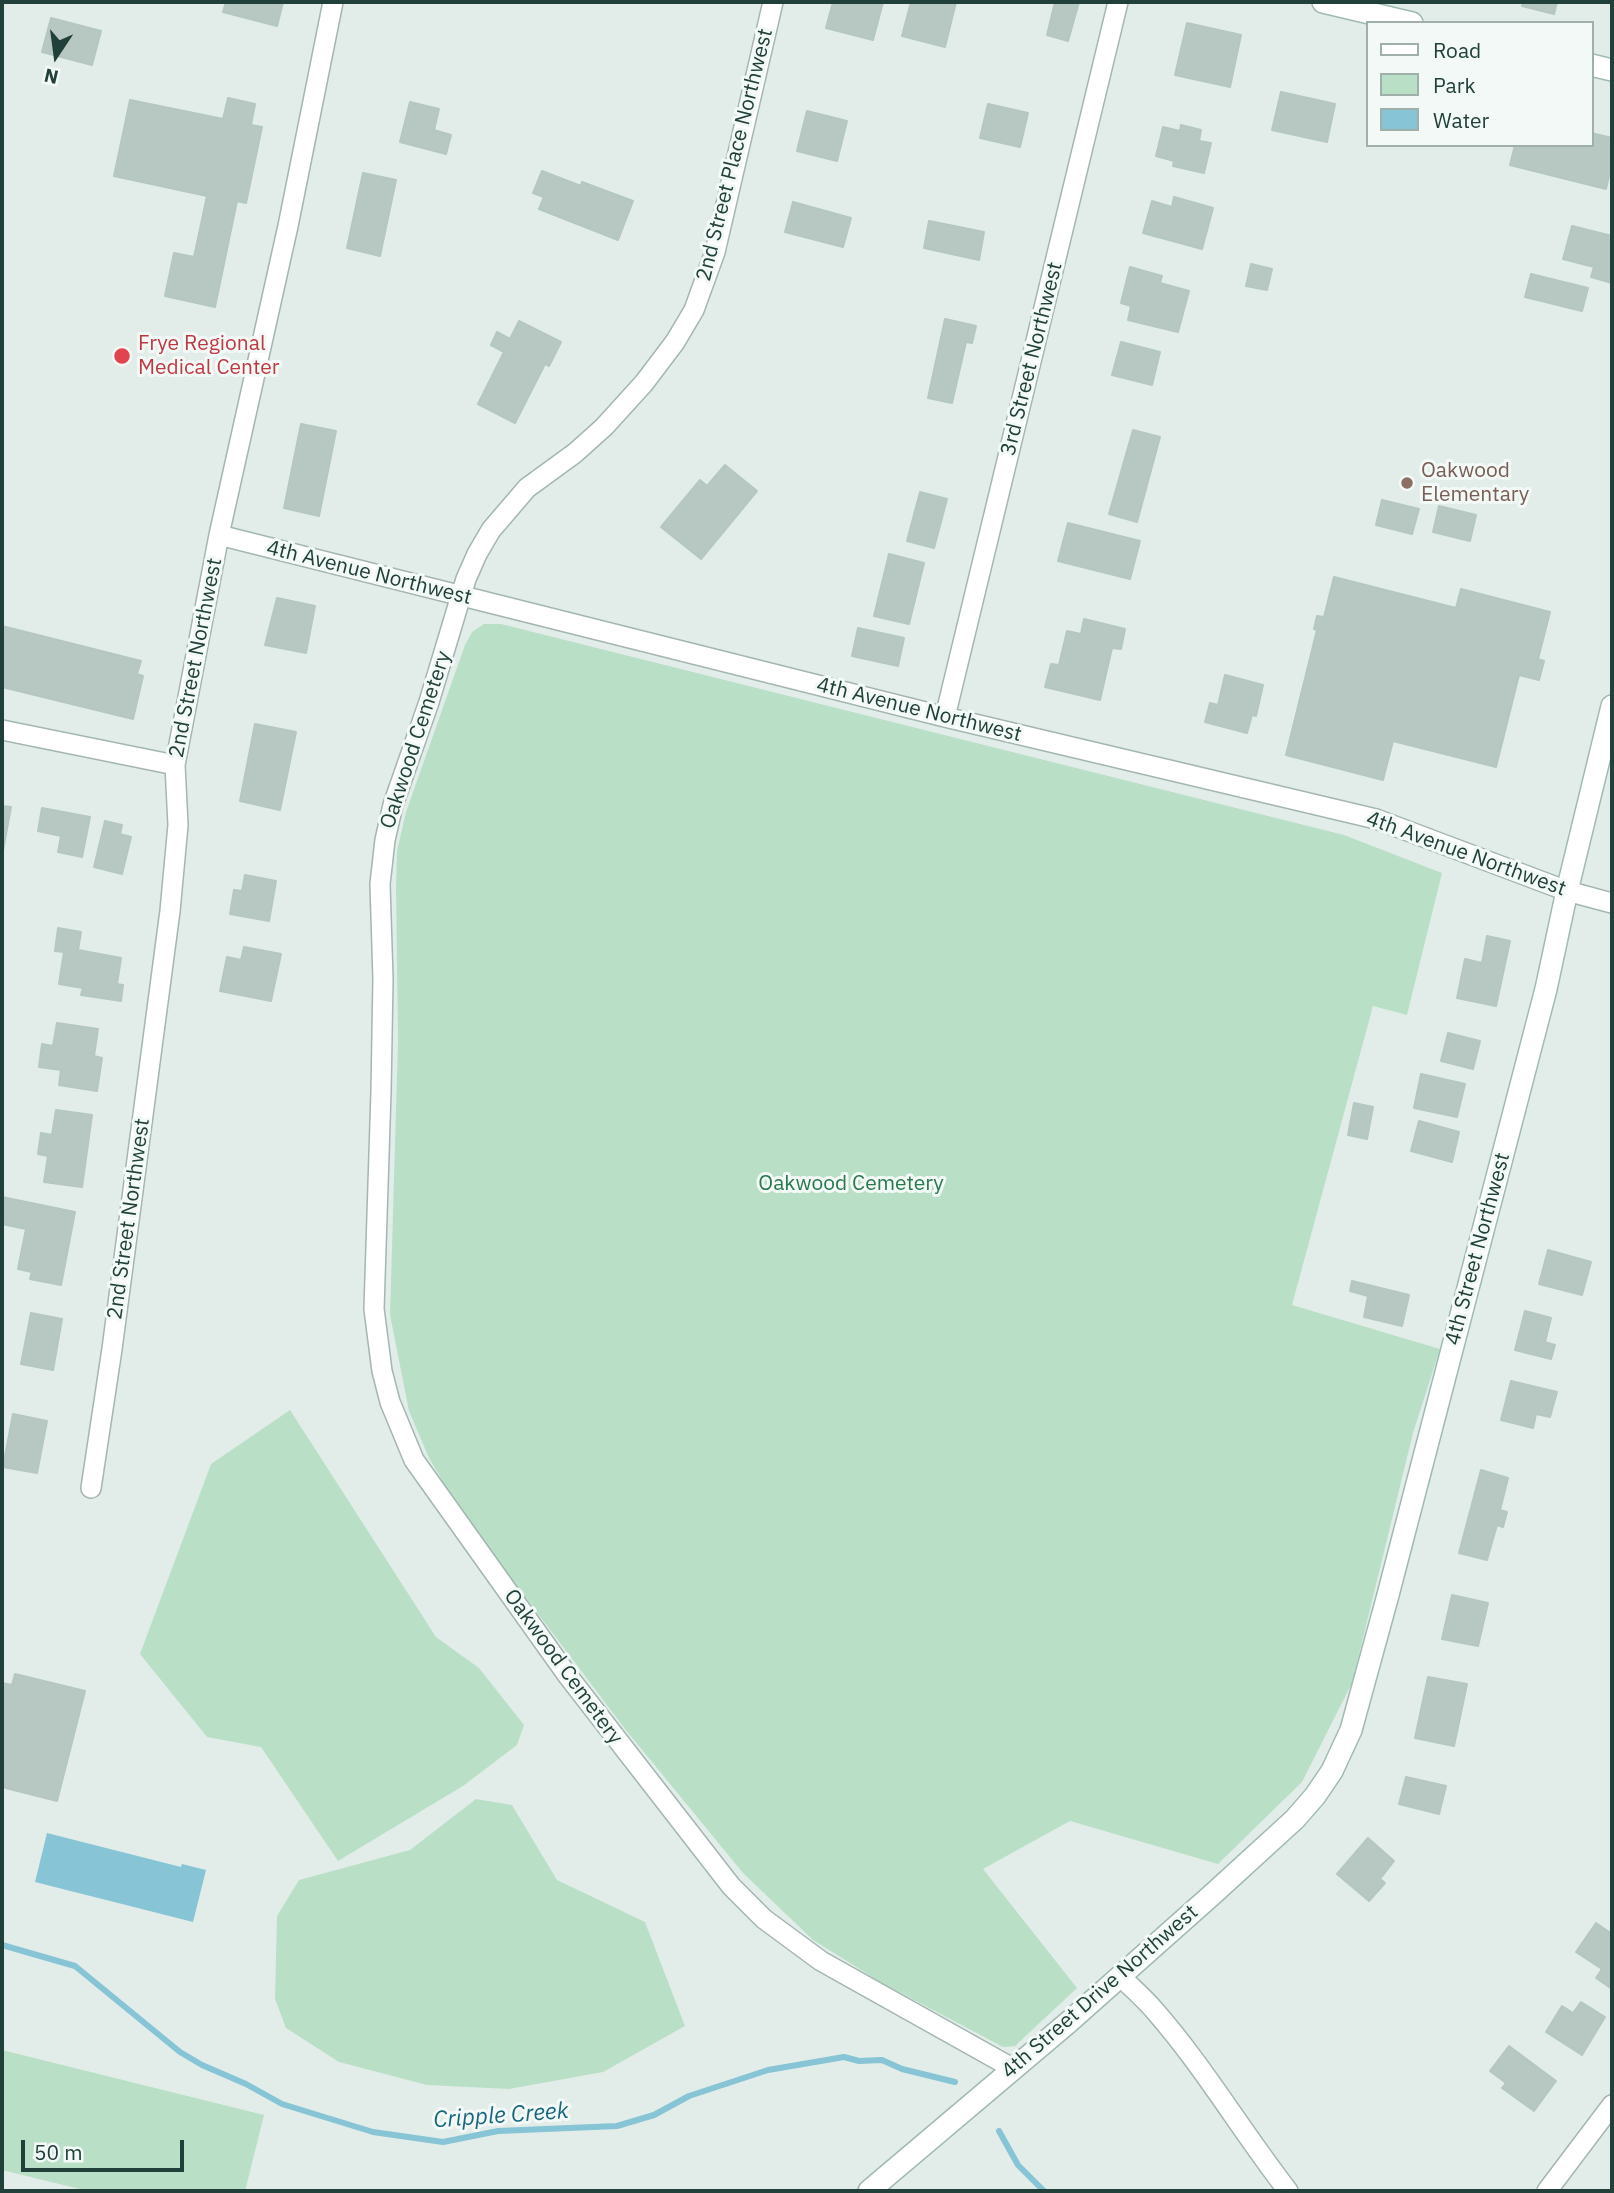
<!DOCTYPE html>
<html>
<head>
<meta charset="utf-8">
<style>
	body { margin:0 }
	#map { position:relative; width:1614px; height:2193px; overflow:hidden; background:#e2ede9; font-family:"IBM Plex Sans",sans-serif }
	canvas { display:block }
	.frame { position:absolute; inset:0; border:4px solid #204039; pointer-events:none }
	.legend { position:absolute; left:1366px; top:21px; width:228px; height:126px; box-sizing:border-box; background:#f3f9f6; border:2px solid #9fafaa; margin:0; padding:9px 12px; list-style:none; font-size:21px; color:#204039 }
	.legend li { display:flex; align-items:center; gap:14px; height:35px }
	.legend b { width:35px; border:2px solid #9fafaa }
	.north { position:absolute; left:21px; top:21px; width:70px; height:70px; -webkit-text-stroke:5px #f3f9f6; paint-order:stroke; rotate:193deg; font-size:19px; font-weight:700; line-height:28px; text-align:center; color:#204039 }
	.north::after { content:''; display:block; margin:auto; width:24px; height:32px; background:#204039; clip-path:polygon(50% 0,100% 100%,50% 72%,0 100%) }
	.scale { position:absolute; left:21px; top:2140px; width:163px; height:32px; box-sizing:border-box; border:4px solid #204039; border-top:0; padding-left:9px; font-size:21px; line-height:24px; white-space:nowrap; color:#204039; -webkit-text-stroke:5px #f3f9f6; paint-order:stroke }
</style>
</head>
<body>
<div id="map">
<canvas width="1614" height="2193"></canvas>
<div class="frame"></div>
<ul class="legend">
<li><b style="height:9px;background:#fff"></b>Road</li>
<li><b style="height:19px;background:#b9e0c6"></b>Park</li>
<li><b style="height:19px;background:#86c4d6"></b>Water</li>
</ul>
<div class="north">N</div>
<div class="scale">50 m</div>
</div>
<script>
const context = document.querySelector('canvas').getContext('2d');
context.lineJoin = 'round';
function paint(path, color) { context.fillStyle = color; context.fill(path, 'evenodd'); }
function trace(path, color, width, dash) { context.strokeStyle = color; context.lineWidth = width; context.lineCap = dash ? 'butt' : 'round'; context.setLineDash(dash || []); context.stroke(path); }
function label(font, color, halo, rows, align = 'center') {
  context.font = font + ' "IBM Plex Sans",sans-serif'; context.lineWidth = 6; context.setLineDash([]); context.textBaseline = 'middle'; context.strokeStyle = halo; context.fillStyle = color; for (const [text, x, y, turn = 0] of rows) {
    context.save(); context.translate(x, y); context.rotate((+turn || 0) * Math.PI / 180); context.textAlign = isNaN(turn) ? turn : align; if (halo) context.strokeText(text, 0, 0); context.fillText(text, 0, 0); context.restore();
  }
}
paint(new Path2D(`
	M484 624H501L1344 835 1442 873 1407 1015 1373 1006 1292 1305 1440 1349 1413 1433 1352 1683 1302 1782 1218 1864 1070 1821 983 1869 1077 1988 1015 2046 1003 2047 882 1983 813 1940 743 1873 625 1729 459 1509 429 1458 409 1411 390 1315 398 1041 396 888 397 851 406 812 465 645 472 632Z
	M290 1410 436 1637 479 1668 524 1725 517 1745 463 1786 338 1861 261 1747 207 1737 140 1654 211 1464Z
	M476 1799 512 1805 557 1880 645 1922 685 2026 603 2072 509 2089 427 2085 339 2062 286 2028 275 1999 277 1916 299 1880 410 1850Z
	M2 2050 264 2115 245 2191H88L2 2170Z`), '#b9e0c6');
paint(new Path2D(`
	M47 1833 181 1867 182 1864 206 1870 193 1922 35 1882Z`), '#86c4d6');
trace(new Path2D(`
	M2 1945 75 1966 180 2052 202 2065 246 2084 282 2104 373 2132 443 2142 498 2131 617 2126 654 2115 689 2096 768 2070 844 2057 859 2061 882 2060 902 2069 955 2082
	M999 2131 1018 2165 1044 2191`), '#86c4d6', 6);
const building = new Path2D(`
	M226 2H283L277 26 223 12Z
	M833 2H883L873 40 826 28Z
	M911 2H956L945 47 902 36Z
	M1055 2H1079L1068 41 1047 35Z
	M1523 2H1557L1554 14 1522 6Z
	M51 18 101 31 92 65 42 52Z
	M1187 23 1241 35 1230 87 1175 75Z
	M1281 92 1335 104 1327 142 1272 130Z
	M228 98 255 104 251 125 262 127 246 203 237 201 215 307 165 296 174 253 194 257 207 196 114 176 130 100 223 119Z
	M410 102 439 109 434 130 451 135 446 154 400 142Z
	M988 104 1028 113 1020 147 980 138Z
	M807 111 847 121 837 161 797 151Z
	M1181 125 1201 130 1199 141 1211 143 1204 173 1173 166 1174 161 1156 156 1163 127 1180 131Z
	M1591 133 1612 138V163L1606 189 1510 165 1515 145H1591Z
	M542 171 581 186 582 182 633 201 618 240 539 209 544 197 533 193Z
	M363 173 396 180 380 256 347 248Z
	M1174 197 1213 208 1202 249 1143 233 1152 201 1172 207Z
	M793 202 851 218 843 247 785 232Z
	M929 221 984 232 979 260 924 248Z
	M1572 226 1612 236V283L1591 277 1594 267 1563 259Z
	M1251 264 1272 269 1267 290 1246 286Z
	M1130 267 1162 276 1160 283 1189 291 1178 332 1128 320 1131 306 1121 303Z
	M1531 274 1588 288 1582 311 1525 297Z
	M945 319 976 326 972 343 966 342 952 403 928 398Z
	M519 321 561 342 549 366 545 364 515 423 478 404 504 352 491 345 497 332 510 339Z
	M1121 342 1160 352 1152 385 1112 375Z
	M301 424 336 431 319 516 284 508Z
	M1133 430 1160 437 1137 522 1109 514Z
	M725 465 757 491 701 559 661 527 700 480 707 486Z
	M920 492 947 499 934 548 907 541Z
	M1382 500 1419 509 1412 534 1376 525Z
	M1439 506 1476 515 1470 541 1433 532Z
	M1068 523 1140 541 1130 579 1058 561Z
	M889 554 924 563 909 624 874 616Z
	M1334 577 1456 608 1461 589 1550 612 1538 659 1544 661 1539 680 1519 675 1496 767 1393 741 1383 780 1286 755 1317 630 1314 629 1317 616 1324 617Z
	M277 598 315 606 306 653 265 645Z
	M1084 619 1125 629 1121 649 1112 648 1100 700 1045 687 1051 664 1059 665 1067 631 1081 634Z
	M2 626 141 661 137 674 143 676 133 719 2 687Z
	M858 628 904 638 898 666 852 656Z
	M1225 675 1263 685 1256 716 1252 715 1247 733 1205 722 1210 703 1218 705Z
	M255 724 296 732 280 810 240 801Z
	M2 806 11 807 2 856Z
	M42 808 90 817 82 857 58 852 61 836 38 831Z
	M105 821 122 825 120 834 131 837 122 874 94 867Z
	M245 875 276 881 269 921 230 914 234 890 242 891Z
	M58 928 81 932 78 950 121 958 117 984 123 985 121 1001 81 995 83 988 59 984 64 952 55 951Z
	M1487 936 1510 941 1496 1006 1457 998 1465 959 1482 963Z
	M244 947 281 954 271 1001 220 991 227 957 241 960Z
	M57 1023 98 1029 94 1056 102 1058 97 1091 59 1085 61 1070 39 1067 42 1044 53 1046Z
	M1448 1033 1480 1041 1473 1069 1441 1061Z
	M1421 1074 1465 1084 1457 1117 1414 1108Z
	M1354 1103 1373 1107 1367 1139 1348 1135Z
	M56 1110 92 1115 82 1187 44 1182 48 1156 38 1154 41 1133 52 1135Z
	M1419 1121 1459 1132 1452 1162 1411 1151Z
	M2 1197 75 1212 61 1285 30 1279 32 1272 18 1269 26 1229 2 1224Z
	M1548 1250 1591 1262 1582 1295 1539 1284Z
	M1352 1281 1409 1295 1402 1326 1364 1317 1368 1296 1350 1291Z
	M1525 1311 1551 1318 1545 1342 1555 1345 1551 1359 1515 1350Z
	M31 1313 62 1319 53 1370 21 1364Z
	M1511 1381 1557 1392 1550 1417 1536 1414 1533 1428 1501 1420Z
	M13 1414 47 1421 37 1473 3 1467Z
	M1481 1470 1508 1478 1500 1510 1507 1512 1503 1527 1497 1525 1487 1560 1459 1553Z
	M1452 1595 1488 1603 1478 1646 1442 1639Z
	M15 1674 85 1691 57 1801 2 1787V1683L12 1685Z
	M1428 1677 1467 1684 1454 1746 1415 1738Z
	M1406 1777 1446 1786 1439 1814 1399 1804Z
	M1368 1838 1394 1861 1380 1879 1385 1883 1369 1901 1337 1874Z
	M1596 1923 1612 1934V1989L1596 1978 1602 1969 1576 1952Z
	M1581 2002 1605 2017 1582 2055 1546 2032 1562 2006 1573 2013Z
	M1509 2046 1556 2081 1534 2111 1502 2088 1506 2083 1490 2071Z`);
paint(building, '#b7c8c2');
trace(building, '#b4c7c1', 2);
const street = new Path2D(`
	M773 2 715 252 694 310 675 342 644 383 604 427 575 453 527 488 491 530 477 554 466 579 429 702 393 805 385 840 380 884 383 979 381 1092 374 1309 382 1371 390 1402 414 1460 568 1676 731 1886 764 1919 821 1961 1014 2069
	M219 535 945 717 1376 819 1567 891 1612 903
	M945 717 1118 2
	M2 730 175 765
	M91 1488 112 1349 170 911 178 825 175 765 219 535 288 226 333 2
	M1120 1976C1132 1988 1145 1999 1155 2011 1204 2067 1242 2132 1288 2191
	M1547 2191 1612 2105`);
const secondary = new Path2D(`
	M1323 2 1412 23
	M1591 65 1612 70
	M869 2191 1070 2021 1214 1893 1295 1819 1315 1796 1332 1771 1351 1730 1388 1595 1546 989 1567 891 1612 706`);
trace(street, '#a4b6b1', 22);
trace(secondary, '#9fbab2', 24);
trace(street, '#fff', 19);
trace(secondary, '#fff', 21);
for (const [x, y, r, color] of [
	[122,356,9,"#e0444e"],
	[1407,483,7,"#8d6e63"]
]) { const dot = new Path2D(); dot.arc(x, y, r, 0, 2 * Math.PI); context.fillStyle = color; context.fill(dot); trace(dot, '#f3f9f6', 2.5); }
label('21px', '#204039', '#f3f9f6', [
	["2nd Street Place Northwest",735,155,-76],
	["3rd Street Northwest",1032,359,-76],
	["4th Avenue Northwest",369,573,14],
	["2nd Street Northwest",196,658,-79],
	["4th Avenue Northwest",919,710,14],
	["Oakwood Cemetery",416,740,-72],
	["4th Avenue Northwest",1466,854,20],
	["2nd Street Northwest",129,1219,-82],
	["4th Street Northwest",1478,1249,-75],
	["Oakwood Cemetery",563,1667,54],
	["4th Street Drive Northwest",1100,1992,-41]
]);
label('21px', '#be3a42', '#f3f9f6', [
	["Frye Regional",138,344],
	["Medical Center",138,368]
], 'left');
label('21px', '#785e54', '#f3f9f6', [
	["Oakwood",1421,471],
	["Elementary",1421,495]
], 'left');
label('21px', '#28794d', '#f3f9f6', [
	["Oakwood Cemetery",851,1184]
]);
label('italic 23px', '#166680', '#f3f9f6', [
	["Cripple Creek",501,2116,-4]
]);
</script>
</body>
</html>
